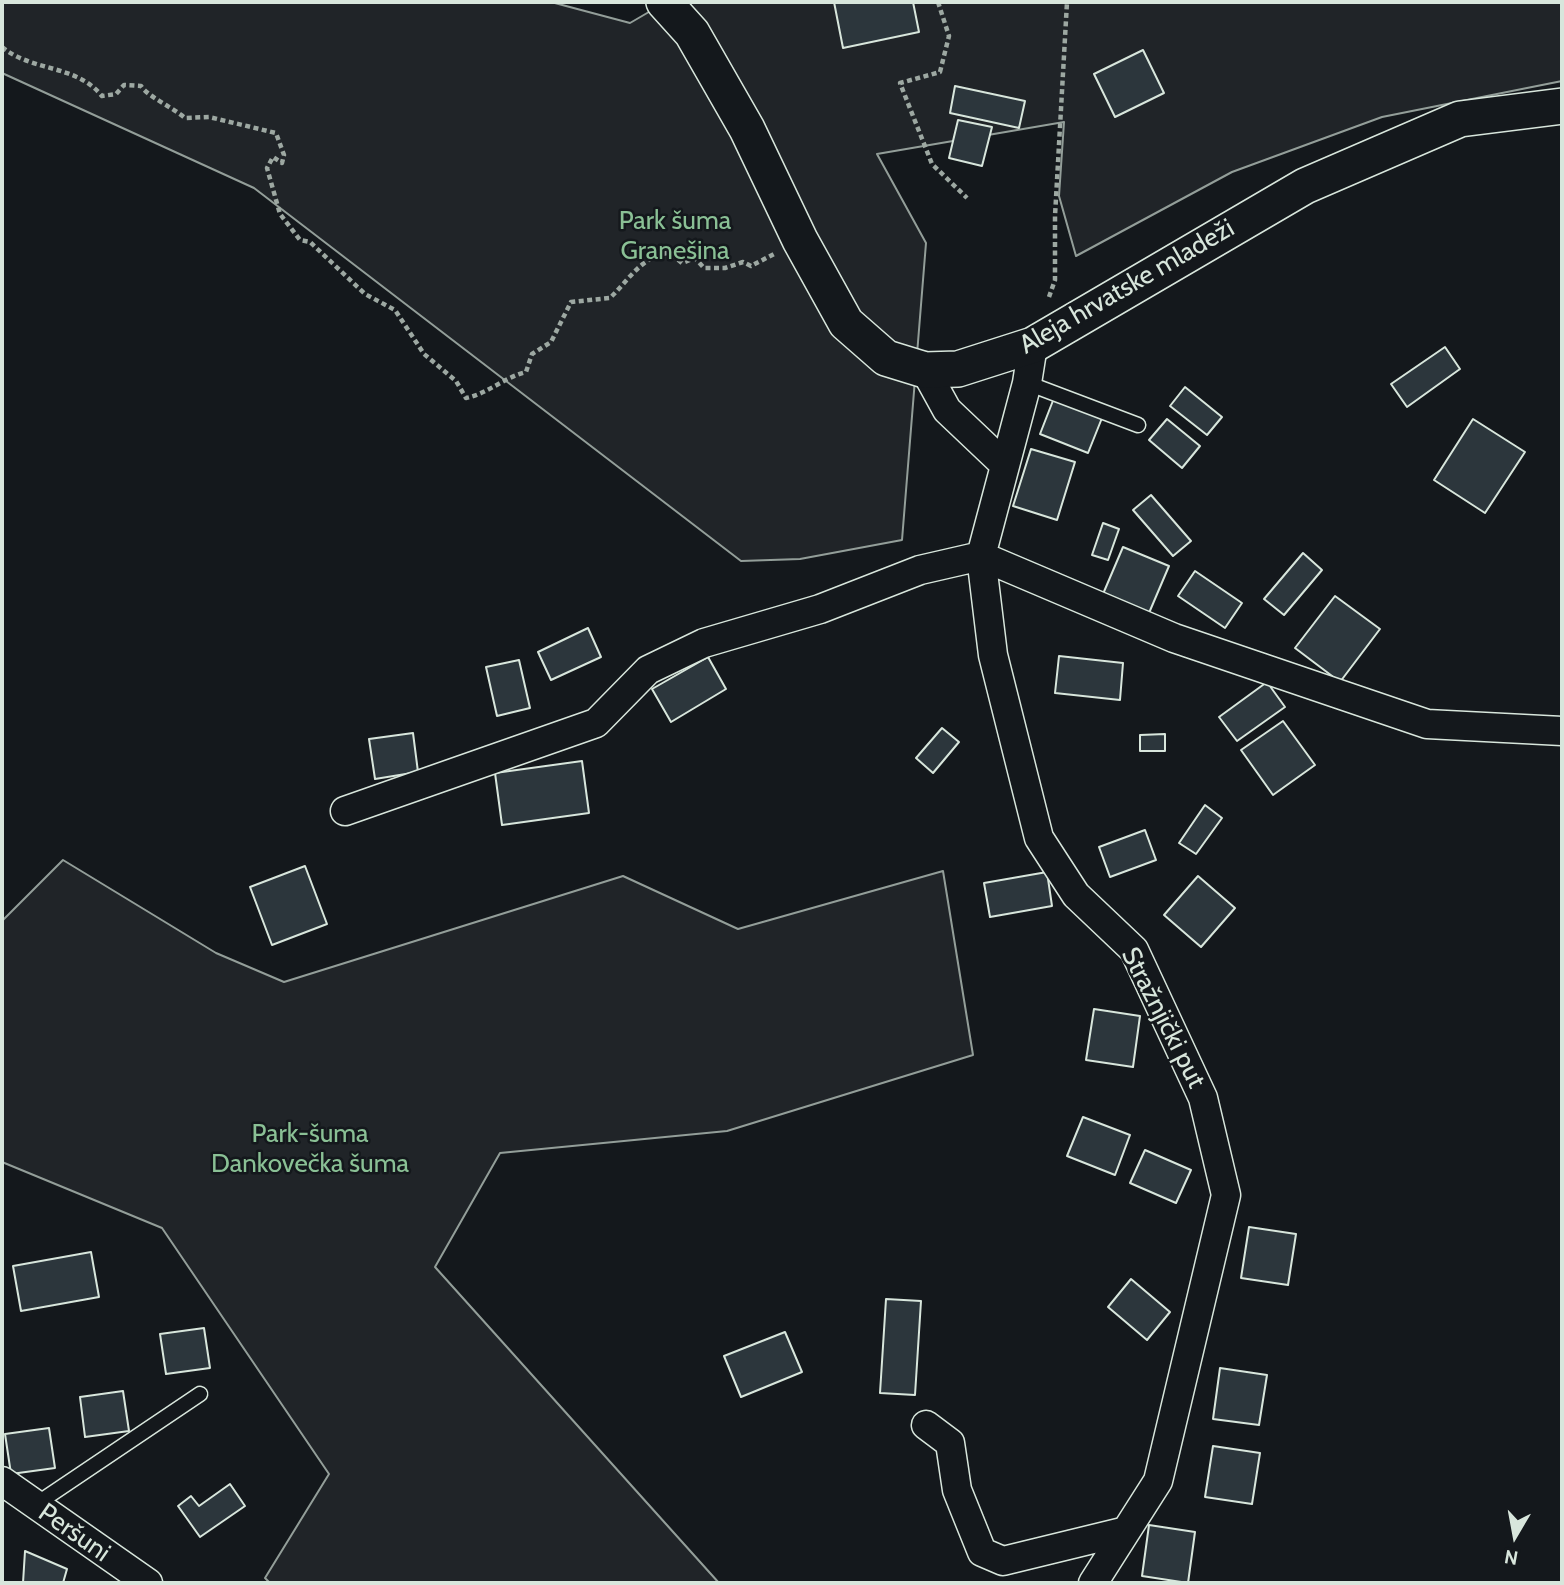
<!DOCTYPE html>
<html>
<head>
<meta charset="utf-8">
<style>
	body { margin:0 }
	#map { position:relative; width:1564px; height:1585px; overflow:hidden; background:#14181c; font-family:Cabin,sans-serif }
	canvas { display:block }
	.frame { position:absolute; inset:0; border:4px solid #d8e6dc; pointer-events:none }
	.north { position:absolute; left:1480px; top:1501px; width:70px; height:70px; -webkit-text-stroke:5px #14181c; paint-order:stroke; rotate:190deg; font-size:19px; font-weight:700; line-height:28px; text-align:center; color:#d8e6dc }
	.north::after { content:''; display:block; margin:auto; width:24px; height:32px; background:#d8e6dc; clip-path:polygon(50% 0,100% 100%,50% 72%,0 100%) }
</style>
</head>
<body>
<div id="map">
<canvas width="1564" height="1585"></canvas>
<div class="frame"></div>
<div class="north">N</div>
</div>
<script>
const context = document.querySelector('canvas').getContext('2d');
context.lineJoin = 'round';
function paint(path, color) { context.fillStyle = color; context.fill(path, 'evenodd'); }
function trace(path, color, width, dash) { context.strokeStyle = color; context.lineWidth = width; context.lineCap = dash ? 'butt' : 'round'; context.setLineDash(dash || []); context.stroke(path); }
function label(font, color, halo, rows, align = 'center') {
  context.font = font + ' Cabin,sans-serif'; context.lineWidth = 5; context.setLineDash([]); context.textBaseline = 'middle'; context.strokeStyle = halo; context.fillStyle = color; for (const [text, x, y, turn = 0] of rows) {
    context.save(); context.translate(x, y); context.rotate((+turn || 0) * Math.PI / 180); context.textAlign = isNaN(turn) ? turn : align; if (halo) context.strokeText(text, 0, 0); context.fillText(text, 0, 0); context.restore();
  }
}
const green = new Path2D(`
	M2 2H551L630 23 666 2H1562V81L1382 117 1232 172 1076 256 1059 196 1064 122 877 154 926 243 902 540 800 559 741 561 254 188 2 73Z
	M63 860 216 953 284 982 623 876 738 929 943 871 973 1055 727 1131 500 1153 435 1267 719 1583H270L265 1578 329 1474 162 1228 2 1162V921Z`);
paint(green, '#202428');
trace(green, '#939e99', 2);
const building = new Path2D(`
	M834 2H913L919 32 843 48Z
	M1143 50 1164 93 1115 117 1094 74Z
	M955 86 1025 101 1019 128 950 113Z
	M958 120 992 127 982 166 949 158Z
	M1445 347 1460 369 1407 407 1391 384Z
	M1185 387 1222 417 1207 435 1170 406Z
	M1054 398 1102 418 1088 453 1040 434Z
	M1167 419 1200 446 1182 468 1149 440Z
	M1473 419 1525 452 1485 513 1434 480Z
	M1031 449 1075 462 1057 520 1013 506Z
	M1151 495 1191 541 1173 556 1133 510Z
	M1103 523 1119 529 1108 560 1092 555Z
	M1123 547 1169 566 1149 613 1103 594Z
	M1303 553 1322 570 1284 615 1264 599Z
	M1195 571 1242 603 1225 628 1178 596Z
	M1335 596 1380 629 1340 682 1295 648Z
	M588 628 601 657 551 680 538 652Z
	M1059 656 1123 663 1120 700 1055 693Z
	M708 657 726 689 671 722 652 689Z
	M519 660 530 708 497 716 486 667Z
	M1267 682 1285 707 1237 741 1219 717Z
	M1283 721 1315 765 1273 795 1241 750Z
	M942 728 959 742 933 773 916 758Z
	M413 733 418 772 375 779 369 739Z
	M1165 734V751H1140V735Z
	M582 761 589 813 502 825 495 773Z
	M1205 805 1222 818 1196 854 1179 843Z
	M1145 830 1156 860 1110 877 1099 847Z
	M305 866 327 924 272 945 250 887Z
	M1047 872 1052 906 990 917 984 883Z
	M1198 876 1235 908 1201 947 1164 915Z
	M1094 1009 1140 1016 1133 1067 1086 1060Z
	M1083 1117 1130 1135 1115 1175 1067 1156Z
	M1145 1150 1191 1170 1176 1203 1130 1183Z
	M1249 1227 1296 1234 1288 1285 1241 1278Z
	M91 1252 99 1297 21 1311 13 1266Z
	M1131 1279 1170 1312 1147 1340 1108 1307Z
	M886 1299 921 1301 915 1395 880 1393Z
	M204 1328 210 1368 166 1374 160 1334Z
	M785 1332 802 1372 741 1397 724 1356Z
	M1220 1368 1267 1375 1259 1425 1213 1419Z
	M123 1391 129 1431 85 1437 80 1397Z
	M49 1428 55 1468 11 1474 5 1434Z
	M1213 1446 1260 1453 1252 1504 1205 1497Z
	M230 1484 245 1506 200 1537 178 1506 191 1496 199 1506Z
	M1149 1525 1195 1532 1188 1583 1142 1576Z
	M25 1551 67 1569 63 1583H23Z`);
paint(building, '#2c363c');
trace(building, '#d8e6dc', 2);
const service = new Path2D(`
	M1027 383 1138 425
	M35 1505 200 1394`);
const minor = new Path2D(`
	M1033 345 1027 383 981 556 993 655 1039 838 1076 895 1134 950 1203 1098 1226 1195 1158 1481 1093 1583
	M925 370 947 410 1005 465
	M345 811 596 723 648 670 704 643 820 609 920 570 981 556 1174 638 1427 724 1562 731
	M926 1425 950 1443 957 1490 982 1552 1003 1561 1126 1531
	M2 1481 148 1583`);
const tertiary = new Path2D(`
	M664 2 692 33 747 129 800 240 846 323 886 358 925 370 958 369 1033 345 1305 186 1460 119 1562 106`);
trace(service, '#d8e6dc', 17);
trace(minor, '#d8e6dc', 31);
trace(tertiary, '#d8e6dc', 38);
trace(new Path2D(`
	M938 2 949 36 940 72 900 83 932 164 967 198
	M2 47C32 72 76 64 102 96L116 94 124 85 141 86C147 96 172 107 185 118L209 117 276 133 284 155 282 163 273 157 267 168 280 214 300 240 310 242 365 294 395 310 424 354 456 381 466 398C487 394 505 377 526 372L532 354 551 342 571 302 610 298C628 281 643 254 670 253L682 263 695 258 704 268H725L743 262 751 266 774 254
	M1049 297 1055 280V216L1067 2`), '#9da8a2', 4.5, [5, 3.5]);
trace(service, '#14181c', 14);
trace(minor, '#14181c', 28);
trace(tertiary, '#14181c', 35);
label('26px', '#8ac095', '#14181c', [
	["Park šuma",675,221],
	["Granešina",675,251],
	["Park-šuma",310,1134],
	["Dankovečka šuma",310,1164]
]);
label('26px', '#d8e6dc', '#14181c', [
	["Aleja hrvatske mladeži",1127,287,-30],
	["Stražnjički put",1163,1018,63],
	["Peršuni",74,1533,35]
]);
</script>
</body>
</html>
